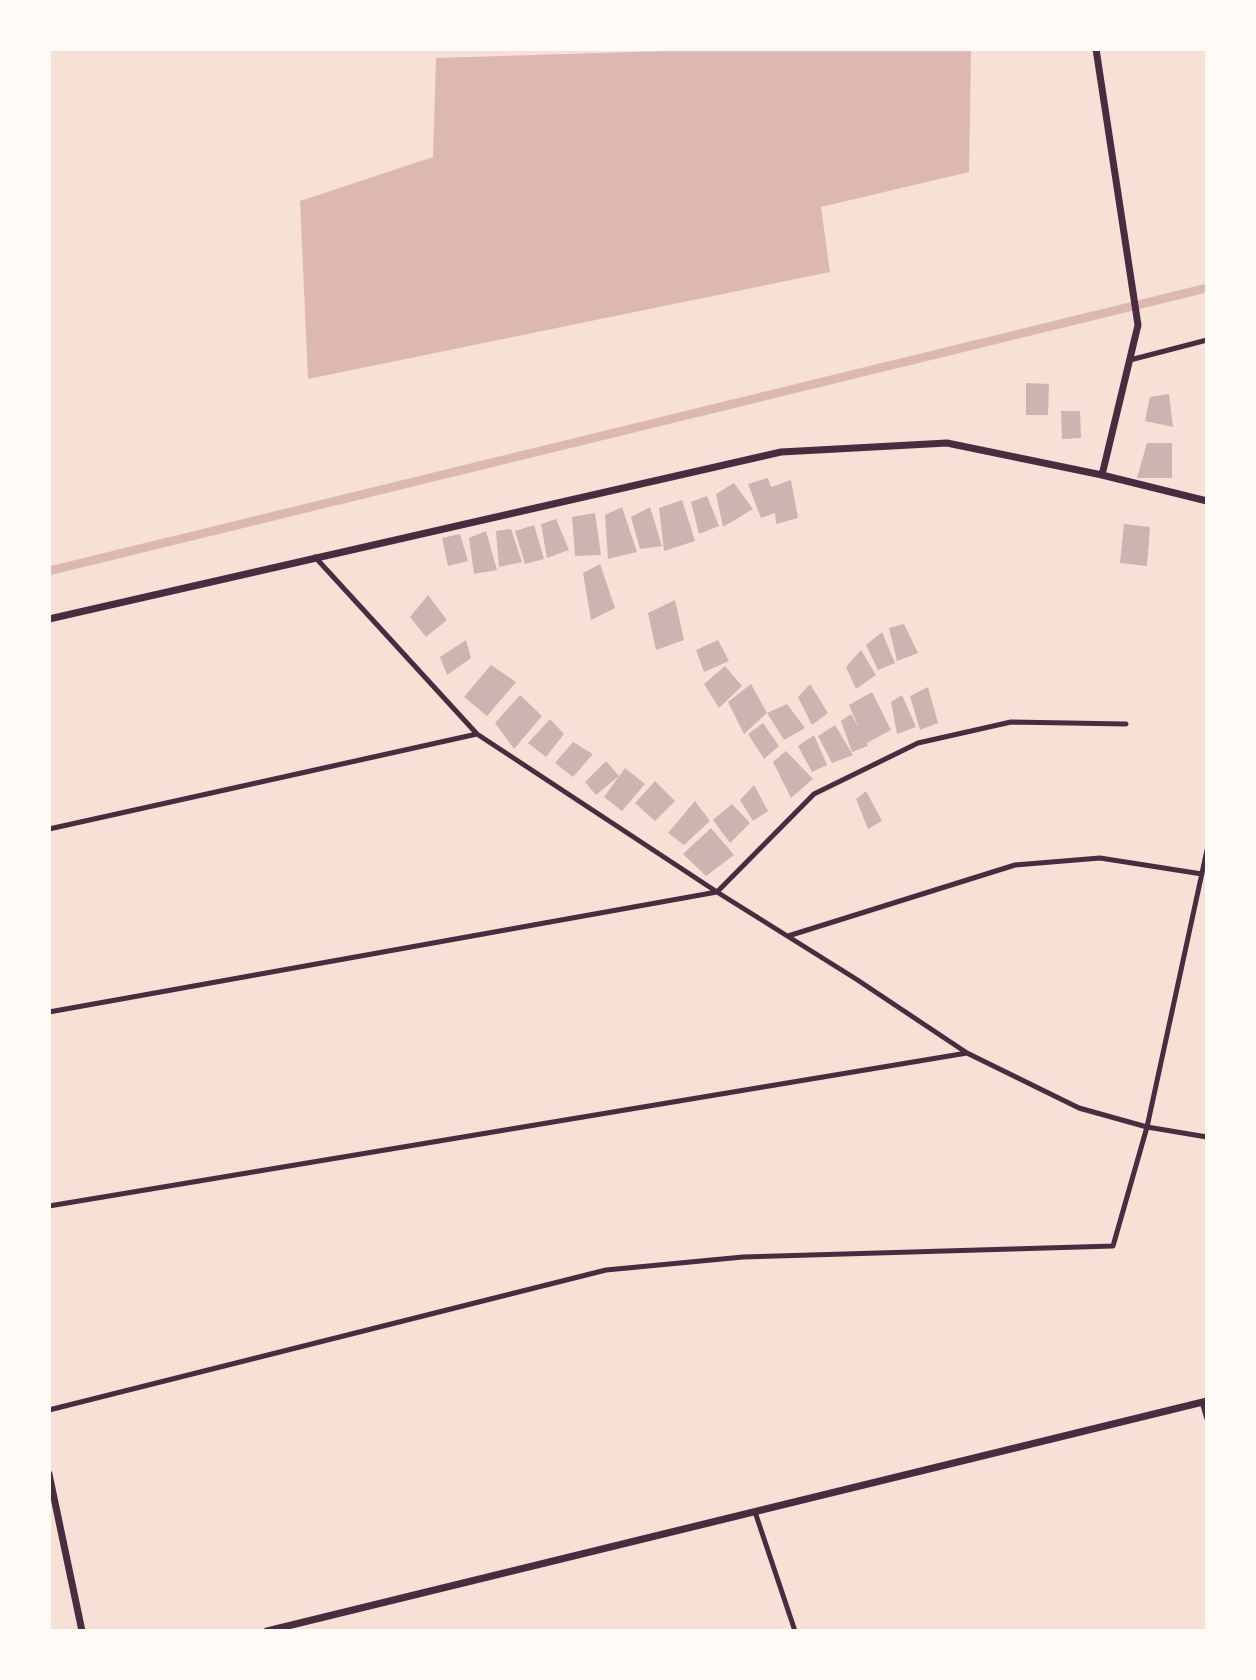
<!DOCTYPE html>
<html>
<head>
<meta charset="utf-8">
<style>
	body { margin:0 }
	#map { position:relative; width:1256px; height:1680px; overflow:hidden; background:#f7e1d7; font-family:"Noto Serif",serif }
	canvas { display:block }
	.frame { position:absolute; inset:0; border:51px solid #fffaf5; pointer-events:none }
</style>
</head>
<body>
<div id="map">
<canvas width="1256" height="1680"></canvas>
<div class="frame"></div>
</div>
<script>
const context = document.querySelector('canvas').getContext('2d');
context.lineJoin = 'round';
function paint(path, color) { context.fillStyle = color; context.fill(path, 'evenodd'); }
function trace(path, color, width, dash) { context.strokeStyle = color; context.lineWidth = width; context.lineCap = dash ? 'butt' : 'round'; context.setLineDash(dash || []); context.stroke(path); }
paint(new Path2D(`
	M731 49H971L969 172 821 207 830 272 308 379 300 201 433 157 436 58Z`), '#dcb8b0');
trace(new Path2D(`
	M49 571 1207 288`), '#dcb8b0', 9);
paint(new Path2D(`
	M1026 383 1049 384 1048 415H1026Z
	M1169 394 1173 427 1145 421 1150 397Z
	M1061 411H1080L1081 438 1062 439Z
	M1147 443H1172V478H1137Z
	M768 478 771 487 791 480 798 518 776 524 775 513 761 518 748 484Z
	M734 483 753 509 723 527 716 494Z
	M707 496 719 526 699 534 691 502Z
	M682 500 695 541 664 551 659 508Z
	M622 507 637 552 608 559 605 515Z
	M650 507 662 546 640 549 631 517Z
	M595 513 601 555 575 556 572 517Z
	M556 519 569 550 547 558 541 524Z
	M1124 524 1150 527 1147 566 1120 563Z
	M534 525 544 559 525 564 515 531Z
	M511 529 522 562 499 567 496 531Z
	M486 531 497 570 474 574 469 538Z
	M460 534 468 561 448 566 442 538Z
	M600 564 615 608 591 620 583 573Z
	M428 595 447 620 426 637 410 617Z
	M675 600 684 640 656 650 648 613Z
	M904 624 918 653 897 661 889 628Z
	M882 632 895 663 878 670 866 645Z
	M466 640 471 658 447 675 440 657Z
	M718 640 729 661 704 672 696 650Z
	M861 650 876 675 856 689 846 667Z
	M491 665 516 682 487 716 464 697Z
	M725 666 742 686 719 708 704 684Z
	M751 684 767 713 744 734 728 702Z
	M810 684 828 713 812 725 798 697Z
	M928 687 938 723 920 730 910 696Z
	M872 692 891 730 867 743 868 746 852 752 841 721 851 714 859 728 849 705Z
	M520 695 542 716 514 749 495 723Z
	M902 695 916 727 897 734 891 702Z
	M787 704 805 728 784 740 767 713Z
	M550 719 564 734 546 757 528 743Z
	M763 723 779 746 764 759 748 734Z
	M835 725 853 755 832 763 818 736Z
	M814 735 827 765 812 772 798 746Z
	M573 742 593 754 573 777 555 763Z
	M786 751 813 779 791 798 773 762Z
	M606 761 619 776 596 795 585 782Z
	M625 768 645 784 622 811 604 797Z
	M655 781 675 801 655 821 635 803Z
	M754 785 768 811 753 821 740 800Z
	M866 791 882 821 868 829 856 799Z
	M695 801 710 821 684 845 668 833Z
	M732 804 750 823 730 843 713 820Z
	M711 828 734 855 706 876 683 854Z`), '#ccb4b1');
trace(new Path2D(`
	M1130 360 1207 340
	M315 557 477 734 717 892 856 979 967 1053 1079 1108 1147 1127 1207 1137
	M49 829 477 734
	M788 936 1015 865 1100 858 1202 874
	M49 1012 717 892 814 794 918 743 1011 722 1126 724
	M49 1206 967 1053
	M1202 1402 1207 1419
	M49 1410 606 1270 743 1257 1113 1246 1147 1127 1207 850
	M755 1512 795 1631`), '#4a2c40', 5);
trace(new Path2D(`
	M1096 49 1138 325 1102 475
	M49 619 781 452 947 443 1102 475 1207 501
	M49 1474 82 1631
	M267 1631 1207 1401`), '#4a2c40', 7);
</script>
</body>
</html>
